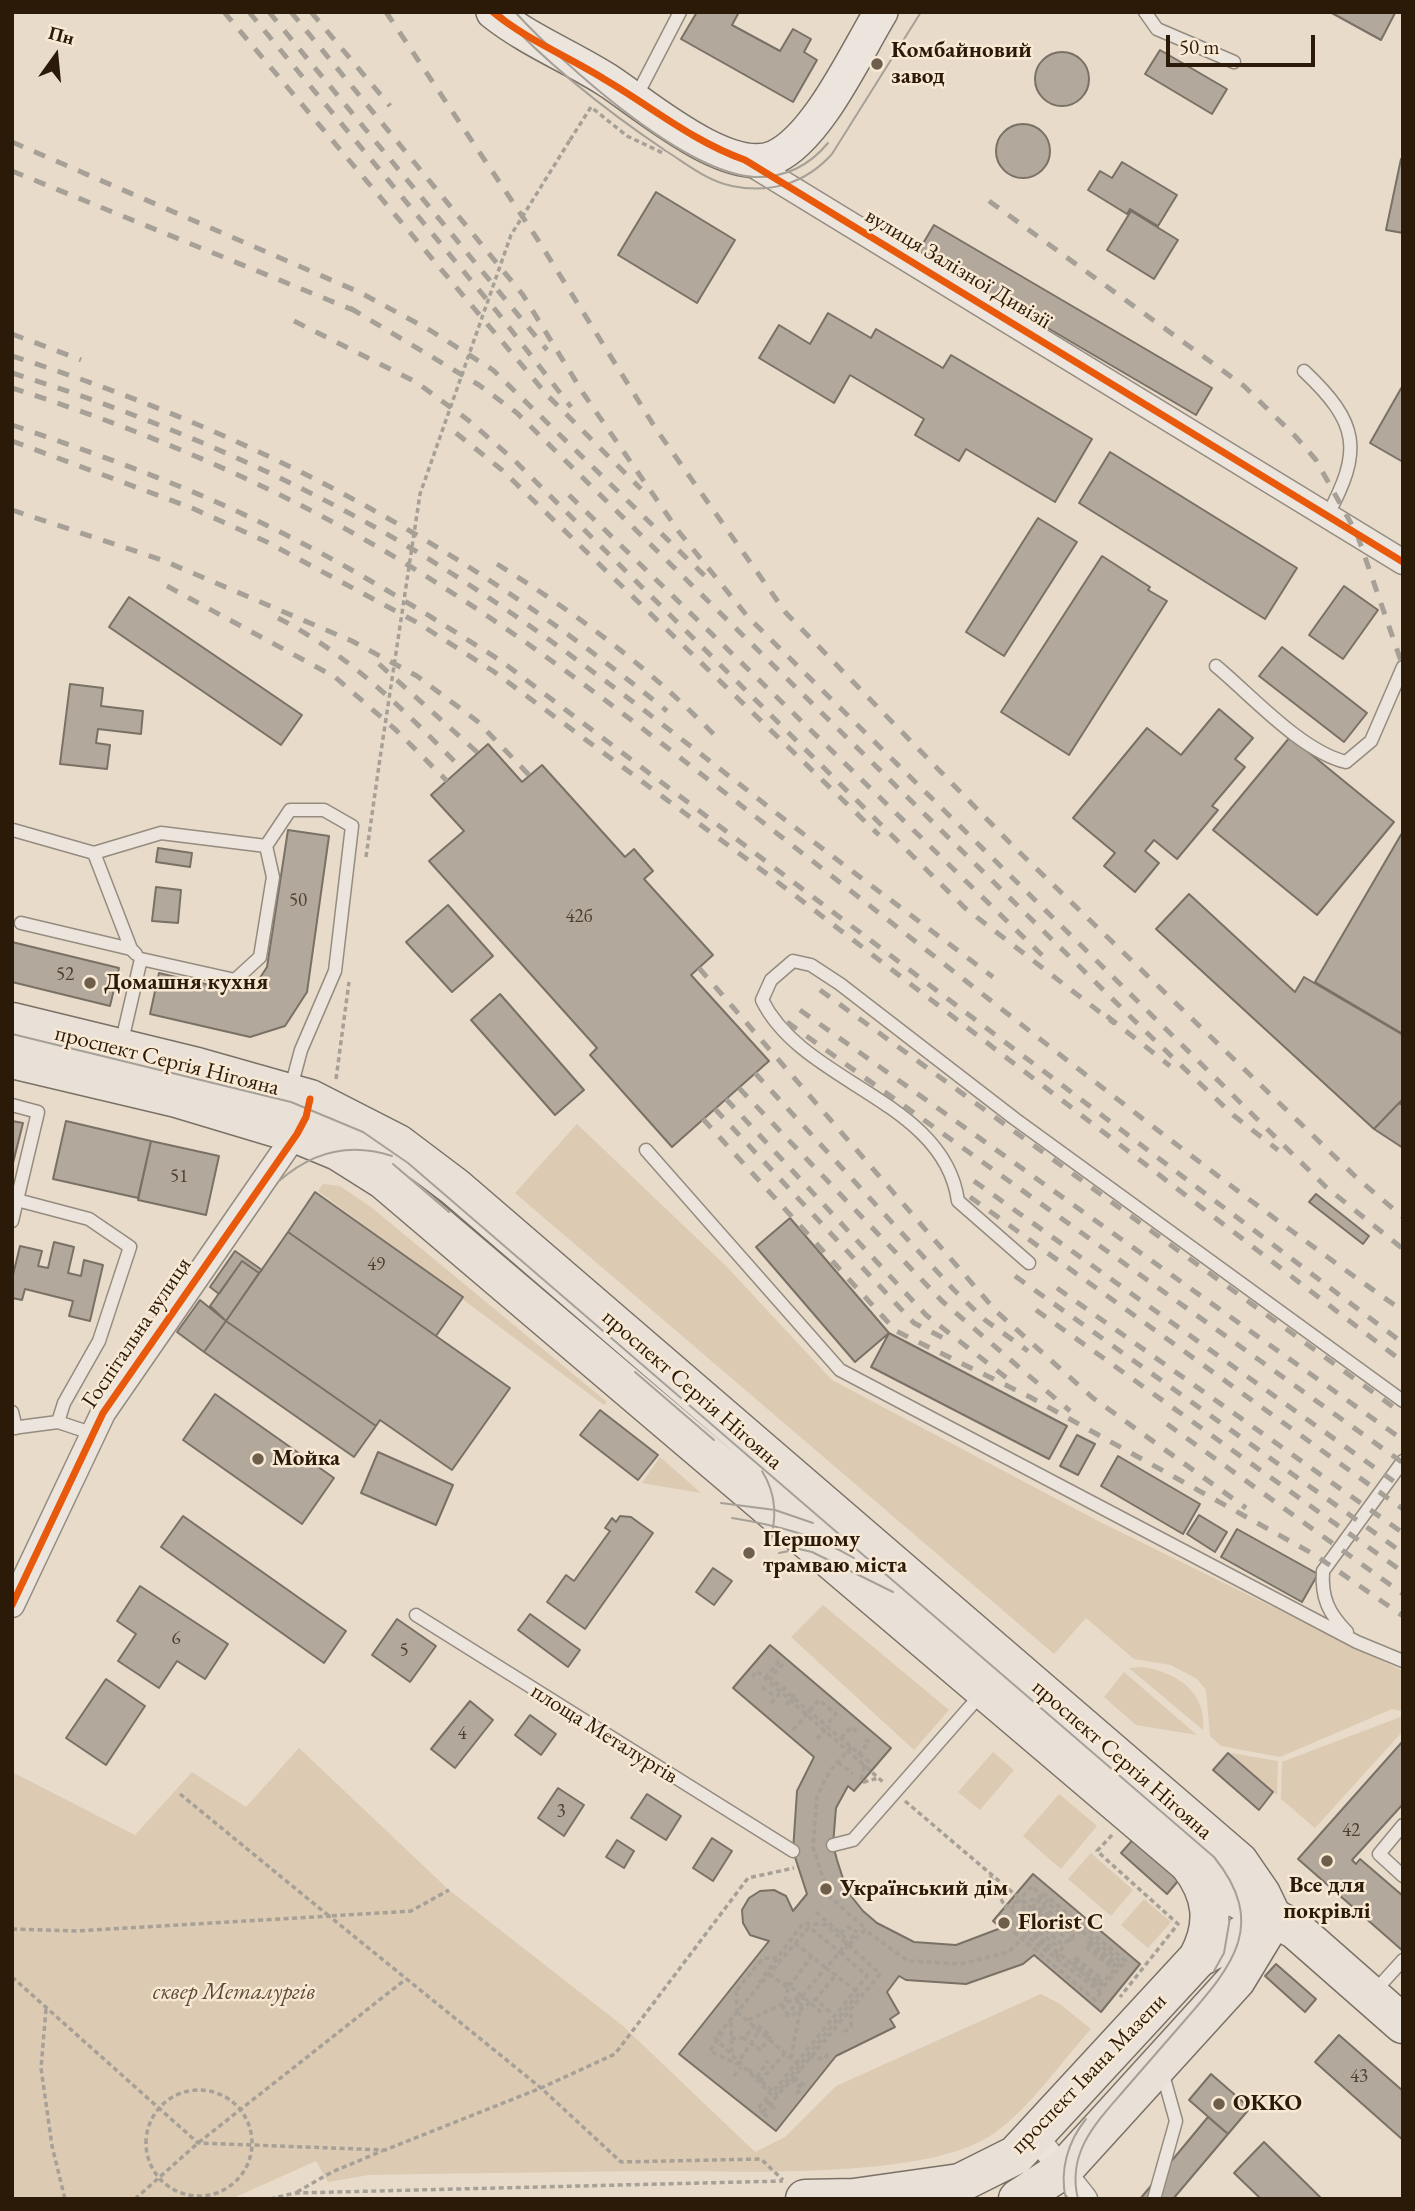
<!DOCTYPE html>
<html>
<head>
<meta charset="utf-8">
<style>
	body { margin:0 }
	#map { position:relative; width:1415px; height:2211px; overflow:hidden; background:#e8dbca; font-family:"EB Garamond",serif }
	canvas { display:block }
	.frame { position:absolute; inset:0; border:14px solid #2c1a08; pointer-events:none }
	.north { position:absolute; left:21px; top:21px; width:70px; height:70px; -webkit-text-stroke:5px #f8e9d4; paint-order:stroke; rotate:15deg; font-size:19px; font-weight:700; line-height:28px; text-align:center; color:#2c1a08 }
	.north::after { content:''; display:block; margin:auto; width:24px; height:32px; background:#2c1a08; clip-path:polygon(50% 0,100% 100%,50% 72%,0 100%) }
	.scale { position:absolute; left:1166px; top:35px; width:149px; height:32px; box-sizing:border-box; border:4px solid #2c1a08; border-top:0; padding-left:9px; font-size:21px; line-height:24px; white-space:nowrap; color:#2c1a08; -webkit-text-stroke:5px #f8e9d4; paint-order:stroke }
</style>
</head>
<body>
<div id="map">
<canvas width="1415" height="2211"></canvas>
<div class="frame"></div>
<div class="north">Пн</div>
<div class="scale">50 m</div>
</div>
<script>
const context = document.querySelector('canvas').getContext('2d');
context.lineJoin = 'round';
function paint(path, color) { context.fillStyle = color; context.fill(path, 'evenodd'); }
function trace(path, color, width, dash) { context.strokeStyle = color; context.lineWidth = width; context.lineCap = dash ? 'butt' : 'round'; context.setLineDash(dash || []); context.stroke(path); }
function label(font, color, halo, rows, align = 'center') {
  context.font = font + ' "EB Garamond",serif'; context.lineWidth = 5; context.setLineDash([]); context.textBaseline = 'middle'; context.strokeStyle = halo; context.fillStyle = color; for (const [text, x, y, turn = 0] of rows) {
    context.save(); context.translate(x, y); context.rotate((+turn || 0) * Math.PI / 180); context.textAlign = isNaN(turn) ? turn : align; if (halo) context.strokeText(text, 0, 0); context.fillText(text, 0, 0); context.restore();
  }
}
paint(new Path2D(`
	M577 1124 727 1267 832 1380 1100 1522 1403 1671V1711L1392 1709 1280 1757 1221 1746 1210 1736 1206 1690 1197 1679 1171 1665 1134 1659 1086 1618 1054 1654 515 1193Z
	M323 1184 340 1186 371 1207 607 1402 604 1405 318 1191Z
	M660 1457 701 1493 642 1483Z
	M823 1605 949 1710 914 1750 791 1637Z
	M1143 1667C1177 1673 1207 1692 1203 1730L1129 1668Z
	M1124 1672 1197 1735 1136 1725 1104 1697Z
	M1403 1716V1731L1315 1828 1281 1799 1282 1762Z
	M299 1748 449 1890 623 2026 755 2152 785 2137 836 2086 1041 1994 1060 2004 1091 2029C1060 2063 1031 2107 993 2134 928 2180 738 2171 655 2171 560 2172 464 2173 369 2175L328 2182 316 2161 231 2199H12V1772L135 1835 192 1772 246 1807Z
	M993 1752 1014 1770 980 1810 958 1792Z
	M1230 1753 1278 1761 1277 1795Z
	M1059 1794 1097 1826 1061 1869 1023 1836Z
	M1091 1853 1133 1890 1111 1916 1068 1879Z
	M1144 1899 1171 1922 1148 1948 1121 1925Z`), '#dccab2');
const building = new Path2D(`
	M697 12H739L732 25 780 51 793 29 811 39 804 52 817 60 793 102 681 39Z
	M1330 12H1393L1395 13 1381 40Z
	M1160 50 1227 89 1212 114 1145 74Z
	M1035 79a27 27 0 1 1 54 0a27 27 0 1 1-54 0Z
	M996 151a27 27 0 1 1 54 0a27 27 0 1 1-54 0Z
	M1401 159H1403V233L1386 230Z
	M1122 162 1177 195 1158 226 1130 209 1127 214 1088 190 1100 171 1112 178Z
	M656 192 735 240 697 303 618 255Z
	M1131 211 1178 240 1154 279 1107 250Z
	M934 225 1212 388 1196 415 918 252Z
	M828 313 871 338 876 329 943 368 951 355 1092 439 1055 502 966 449 959 461 915 435 924 419 850 375 834 403 759 358 779 325 810 344Z
	M1403 385V462L1370 443Z
	M1110 452 1297 568 1265 619 1079 503Z
	M1038 518 1077 542 1004 656 966 632Z
	M1102 556 1150 587 1148 590 1167 601 1069 755 1001 712Z
	M1344 586 1378 610 1343 659 1309 635Z
	M129 597 302 715 281 745 109 627Z
	M1282 647 1367 713 1344 742 1259 676Z
	M70 684 103 688 101 706 143 711 141 734 98 729 96 743 110 745 107 769 60 764Z
	M1219 709 1253 738 1235 759 1245 767 1212 806 1218 810 1177 859 1154 840 1145 851 1159 863 1135 892 1104 866 1115 853 1073 818 1147 728 1181 755Z
	M1290 737 1394 822 1317 915 1213 830Z
	M488 744 522 782 542 765 625 857 634 849 653 871 644 879 713 955 691 975 769 1061 672 1147 590 1055 597 1048 429 861 464 831 431 795Z
	M288 830 329 836 307 992 285 1026 250 1037 150 1014 159 973 235 991 256 984 267 967Z
	M1402 833H1403V1034L1315 982Z
	M158 848 192 853 190 867 156 862Z
	M156 887 181 890 178 923 152 921Z
	M1189 894 1295 992 1304 977 1403 1035V1099L1374 1129 1156 929Z
	M448 905 493 956 452 992 406 942Z
	M12 942 119 968 110 1006 12 982Z
	M500 994 584 1090 555 1115 471 1020Z
	M1399 1103 1403 1105V1148L1374 1129Z
	M12 1121 23 1123 12 1167Z
	M66 1121 151 1141 138 1198 53 1179Z
	M151 1141 219 1156 206 1215 138 1200Z
	M315 1192 463 1297 436 1336 288 1232Z
	M1316 1194 1369 1236 1363 1244 1309 1202Z
	M790 1218 889 1333 855 1362 756 1247Z
	M288 1232 510 1388 452 1470 380 1420 376 1426 226 1321Z
	M54 1242 74 1247 68 1273 81 1276 84 1260 103 1265 90 1321 69 1316 73 1301 25 1289 22 1300 12 1298V1279L20 1246 42 1251 38 1266 48 1268Z
	M235 1251 262 1270 259 1273 242 1261 219 1294 210 1287Z
	M242 1261 259 1273 226 1321 210 1306Z
	M200 1300 226 1321 204 1352 177 1332Z
	M226 1321 376 1426 354 1457 204 1352Z
	M889 1333 1067 1426 1049 1459 871 1367Z
	M215 1394 334 1478 302 1524 183 1440Z
	M600 1410 658 1455 638 1480 580 1435Z
	M1077 1435 1095 1444 1078 1475 1060 1466Z
	M378 1452 453 1485 436 1525 361 1493Z
	M1118 1456 1200 1504 1183 1534 1101 1486Z
	M1199 1515 1227 1532 1215 1552 1187 1534Z
	M183 1516 346 1631 324 1663 161 1547Z
	M620 1516 631 1517 653 1533 585 1629 547 1602 566 1575 574 1581 610 1531 605 1528 612 1518 616 1522Z
	M1237 1529 1318 1574 1302 1602 1221 1557Z
	M713 1568 732 1581 714 1605 696 1592Z
	M140 1586 228 1644 205 1679 177 1661 159 1688 118 1661 136 1634 117 1621Z
	M530 1614 580 1650 568 1667 518 1630Z
	M397 1619 436 1646 410 1682 372 1655Z
	M770 1645 891 1748 854 1791 848 1786 836 1808 833 1845 837 1860 847 1891 863 1911 877 1923 914 1942 956 1945 1001 1928 993 1921 1033 1874 1140 1964 1101 2012 1034 1955 1023 1964 966 1984 906 1980 899 1976 887 1992 899 2013 890 2019 895 2027 836 2056 776 2131 679 2054 769 1941 750 1935 743 1923 742 1910 749 1898 760 1891 774 1890 786 1896 793 1911 807 1894 793 1851 797 1791 814 1757 733 1688Z
	M106 1679 145 1706 106 1765 66 1738Z
	M470 1701 493 1720 455 1768 431 1749Z
	M530 1715 556 1734 541 1755 515 1735Z
	M1403 1741V1804L1352 1860 1356 1864 1360 1859 1403 1896V1951L1298 1859Z
	M1228 1753 1273 1792 1259 1810 1213 1770Z
	M558 1788 584 1805 564 1836 538 1818Z
	M647 1794 681 1816 666 1840 631 1818Z
	M1137 1835 1183 1875 1167 1894 1121 1853Z
	M712 1838 732 1851 713 1881 693 1868Z
	M617 1840 634 1851 624 1868 606 1857Z
	M1276 1964 1316 1999 1305 2012 1265 1976Z
	M1339 2035 1403 2091V2140L1315 2062Z
	M1211 2074 1250 2108 1228 2134 1189 2100Z
	M1208 2117 1228 2134 1173 2199H1140Z
	M1264 2142 1322 2199H1261L1234 2173Z`);
paint(building, '#b2a89b');
trace(building, '#7a7166', 2);
const lane = new Path2D(`
	M1145 12 1157 29 1234 62
	M636 97 680 12
	M1304 371C1359 423 1363 450 1327 516
	M1216 666C1252 696 1301 751 1346 762L1371 741 1403 667
	M13 830 94 853
	M21 923 131 949 136 954
	M131 949 94 853 161 833 266 846
	M121 1045 141 959 235 980 260 957 273 877 266 846 290 810H324L352 826 335 971 301 1050 290 1091
	M12 1105 38 1112 17 1200 89 1219 130 1247 99 1341 64 1403 58 1422
	M646 1150 840 1370 1357 1642 1403 1661
	M12 1221 17 1200
	M1029 1263 958 1201C944 1100 803 1084 762 1000L771 980 793 961 811 965 840 984 1015 1119 1403 1401
	M12 1412 16 1428
	M12 1428 58 1422 94 1434
	M416 1615 793 1851
	M1347 1632C1329 1614 1321 1598 1323 1571L1403 1461
	M1403 1825 1379 1854 1403 1876
	M833 1845 853 1840 983 1692
	M1373 1993 1403 1960
	M1154 2199 1176 2121 1162 2071`);
const street = new Path2D(`
	M745 160 1403 562
	M12 1605 103 1413 302 1125
	M1036 2137 1085 2199`);
const secondary = new Path2D(`
	M493 12C528 40 569 56 607 80 644 104 729 178 775 157 818 137 856 53 881 12`);
const primary = new Path2D(`
	M1189 1864 1238 1899 1296 1930 1403 2024
	M1198 1958 1273 1919`);
const highway = new Path2D(`
	M12 1022 197 1067 310 1099 398 1144 455 1187 1239 1862 1261 1894 1273 1919 1236 1980 1064 2169 1018 2199
	M12 1059 177 1098 297 1134 338 1151 384 1180 1189 1864C1213 1895 1216 1924 1198 1958L1016 2155 960 2183 854 2198 805 2199`);
trace(lane, '#958b7f', 15);
trace(street, '#958b7f', 27);
trace(secondary, '#7a7166', 36);
trace(primary, '#7a7166', 41);
trace(highway, '#7a7166', 41);
trace(new Path2D(`
	M570 140 591 107 627 136 665 154
	M366 857 379 765
	M336 1079 349 982
	M783 1664 770 1678 869 1762 864 1767
	M752 1677 757 1671 883 1782
	M765 1678 780 1660 777 1659
	M762 1687 776 1697
	M771 1703 787 1685
	M786 1705 795 1694
	M793 1730 819 1700 836 1714 826 1726
	M841 1738 851 1727 859 1733
	M817 1739 825 1730
	M851 1747 830 1771 817 1796 813 1847 829 1896 865 1928
	M858 1755 869 1742 865 1739
	M838 1762 853 1774
	M864 1766 861 1779 864 1782 878 1778
	M180 1794 329 1916 411 1911 449 1890
	M905 1801 1073 1944
	M1112 1835 1097 1851 1178 1924 1120 1997
	M990 1876 1005 1907 1017 1901
	M1043 1898 1032 1886 1010 1910 1055 1944V1957
	M1036 1900 1069 1928 1075 1927
	M1022 1903 1041 1897 1049 1901
	M1024 1906 1023 1926 1052 1952
	M1032 1907 1046 1919
	M816 1912 848 1940
	M1009 1924H1018
	M1021 1927 1014 1932 1095 2000 1100 1994V1989
	M12 1929 77 1931 329 1916 541 2088 621 2162 761 2159 783 2180
	M840 1933 848 1927 857 1932
	M1090 1942 1116 1963 1112 1968 1086 1947Z
	M795 1943 826 1968
	M1062 1944 1032 1919 1026 1926 1099 1987 1121 1962 1046 1902 1040 1909 1071 1934 1073 1943
	M1088 1944 1114 1966
	M849 1945 865 1930 908 1961 961 1964 1009 1952 1027 1933 1018 1924 1044 1894 1126 1961 1099 1991 1025 1935
	M842 1954 809 1927 715 2038 771 2094 867 1976 842 1954 849 1945
	M1056 1958 1068 1939 1080 1932
	M1076 1958 1102 1979 1097 1984 1072 1963Z
	M1074 1961 1100 1983
	M769 1974 788 1988 812 1956
	M12 1977 198 2143 385 2150 541 2088 615 2054 748 1878 794 1868
	M785 1982 821 2012
	M759 1983 803 1923 826 1925 880 1974 802 2068 785 2053 759 2082
	M788 1988 783 2010 791 2016 816 1999
	M737 1990 763 1958H777
	M736 1991 737 2011
	M46 2009 41 2068 52 2146 65 2199
	M737 2012 785 2053
	M830 2012 816 1999 835 1976
	M786 2017 801 1997
	M748 2020 803 1995 823 1971
	M731 2022 732 2056
	M723 2032 710 2051 737 2064 759 2031
	M844 2032 851 2027V2009
	M731 2038H744L756 2024 771 2036 760 2050 744 2038
	M809 2057 825 2059 829 2051
	M791 2058 803 1995
	M749 2070 776 2094 859 1993 826 1968 854 1935
	M734 2076 741 2067
	M757 2077 768 2061
	M794 2077 804 2085 802 2087
	M791 2079 802 2088 796 2094
	M146 2143a53 53 0 1 1 106 0a53 53 0 1 1-106 0Z
	M765 2100 775 2109
	M764 2113 758 2108 771 2094
	M768 2117 762 2113 802 2068
	M297 2192 332 2172 382 2151
	M135 2199 198 2143 406 1979
	M270 2199 295 2193 783 2181`), '#a6a097', 3.5, [5, 3.5]);
trace(lane, '#ebe5dd', 12);
trace(street, '#ebe5dd', 24);
trace(secondary, '#ebe5dd', 33);
trace(primary, '#e9e1d7', 38);
trace(highway, '#e9e1d7', 38);
trace(new Path2D(`
	M499 12C549 66 605 110 666 151 687 164 707 181 732 186 771 194 806 183 832 154L921 12
	M515 12C563 64 682 172 754 177 784 178 809 166 828 143
	M12 1034 291 1102 363 1132 408 1163 1214 1857C1268 1924 1233 1965 1186 2019 1164 2044 1142 2070 1120 2095 1093 2126 1067 2155 1078 2199
	M393 1164 449 1212
	M279 1181C312 1152 350 1142 392 1156
	M635 1372 714 1440
	M762 1471C777 1495 777 1519 769 1545
	M721 1503 775 1510 813 1523
	M732 1518C776 1525 815 1535 854 1558
	M779 1553 799 1549 812 1552 893 1592
	M1214 1971 1224 1953 1230 1918
	M1066 2199C1059 2171 1068 2141 1086 2119`), '#a6a097', 2);
trace(new Path2D(`
	M224 12 548 396 641 489
	M249 12 498 313 571 407
	M269 12 547 350
	M291 12 523 295 583 393 679 532 748 617 1326 1187 1403 1249
	M311 12 390 106
	M386 12 538 240 656 429 786 613 1013 846 1357 1178 1403 1217
	M12 142 359 292 428 329 493 370 705 576
	M12 171 358 312
	M989 201 1244 386 1296 437 1316 460 1357 534 1403 667
	M350 308 479 385 517 413 1142 1028 1233 1115 1278 1150
	M294 321 416 382 468 420 513 459 965 908 1114 1023
	M12 334 81 360
	M12 356C262 436 464 545 667 711
	M12 373C137 412 257 462 371 525 505 600 626 696 747 790 828 854 911 915 993 977
	M12 388C162 436 308 500 440 585 568 666 686 763 806 856 1003 1009 1198 1167 1403 1311
	M12 425C100 455 187 486 270 527 350 566 426 613 501 661L1403 1343
	M456 433 502 470 879 835
	M12 441 192 508 267 542 418 623 493 671 771 877 1403 1362
	M569 495 1048 961
	M12 510 162 560 352 641 417 676 477 721 530 776
	M497 564C579 615 655 672 721 742
	M167 586 335 677 396 730 447 781
	M278 618C350 655 405 711 461 768
	M379 664 478 753
	M699 968 996 1311 1093 1398 1246 1508
	M820 990 1403 1414
	M800 1010 1403 1440
	M1107 1016 1170 1066
	M787 1022 1403 1463
	M755 1073 954 1290 985 1320 1028 1351
	M739 1088 942 1301 1070 1411
	M726 1099 926 1315 1008 1379
	M715 1109 914 1323 947 1340
	M703 1119 896 1331 1030 1397 1315 1555 1403 1616
	M974 1181 1403 1488
	M970 1197 1403 1509
	M1015 1276 1403 1553
	M1057 1288 1403 1533
	M1036 1310 1403 1572
	M1167 1424 1403 1594`), '#a6a097', 5, [12, 12]);
trace(new Path2D(`
	M379 765 420 494 511 235 570 140`), '#a6a097', 3.5, [5, 3.5]);
trace(new Path2D(`
	M493 12C527 40 567 56 604 79 652 107 692 141 745 160L1403 562
	M12 1605 103 1413 297 1134 306 1117 310 1099`), '#e8590c', 7);
for (const [x, y, r, color] of [
	[877,64,7,"#6e5e4c"],
	[90,983,7,"#6e5e4c"],
	[258,1459,7,"#6e5e4c"],
	[749,1553,7,"#6e5e4c"],
	[1327,1861,7,"#6e5e4c"],
	[826,1889,7,"#6e5e4c"],
	[1004,1923,7,"#6e5e4c"],
	[1219,2104,7,"#6e5e4c"]
]) { const dot = new Path2D(); dot.arc(x, y, r, 0, 2 * Math.PI); context.fillStyle = color; context.fill(dot); trace(dot, '#f8e9d4', 2.5); }
label('19px', '#4e3e2d', null, [
	["50",298,901],
	["42б",579,917],
	["52",65,975],
	["51",179,1177],
	["49",376,1265],
	["6",176,1639],
	["5",404,1651],
	["4",462,1734],
	["3",561,1812],
	["42",1351,1831],
	["43",1359,2077]
]);
label('bold 23px', '#2c1a08', '#f8e9d4', [
	["Комбайновий",891,51],
	["завод",891,77],
	["Домашня кухня",104,983],
	["Мойка",272,1459],
	["Першому",763,1540],
	["трамваю міста",763,1566],
	["Все для",1327,1886,"center"],
	["покрівлі",1327,1912,"center"],
	["Український дім",840,1889],
	["Florist C",1018,1923],
	["OKKO",1233,2104]
], 'left');
label('23px', '#2c1a08', '#f8e9d4', [
	["вулиця Залізної Дивізії",958,269,31],
	["проспект Сергія Нігояна",167,1061,14],
	["Госпітальна вулиця",137,1333,-56],
	["проспект Сергія Нігояна",692,1390,41],
	["площа Металургів",604,1734,32],
	["проспект Сергія Нігояна",1122,1760,41],
	["проспект Івана Мазепи",1089,2074,-46]
]);
label('italic 23px', '#5e4b35', '#f8e9d4', [
	["сквер Металургів",234,1993]
]);
</script>
</body>
</html>
